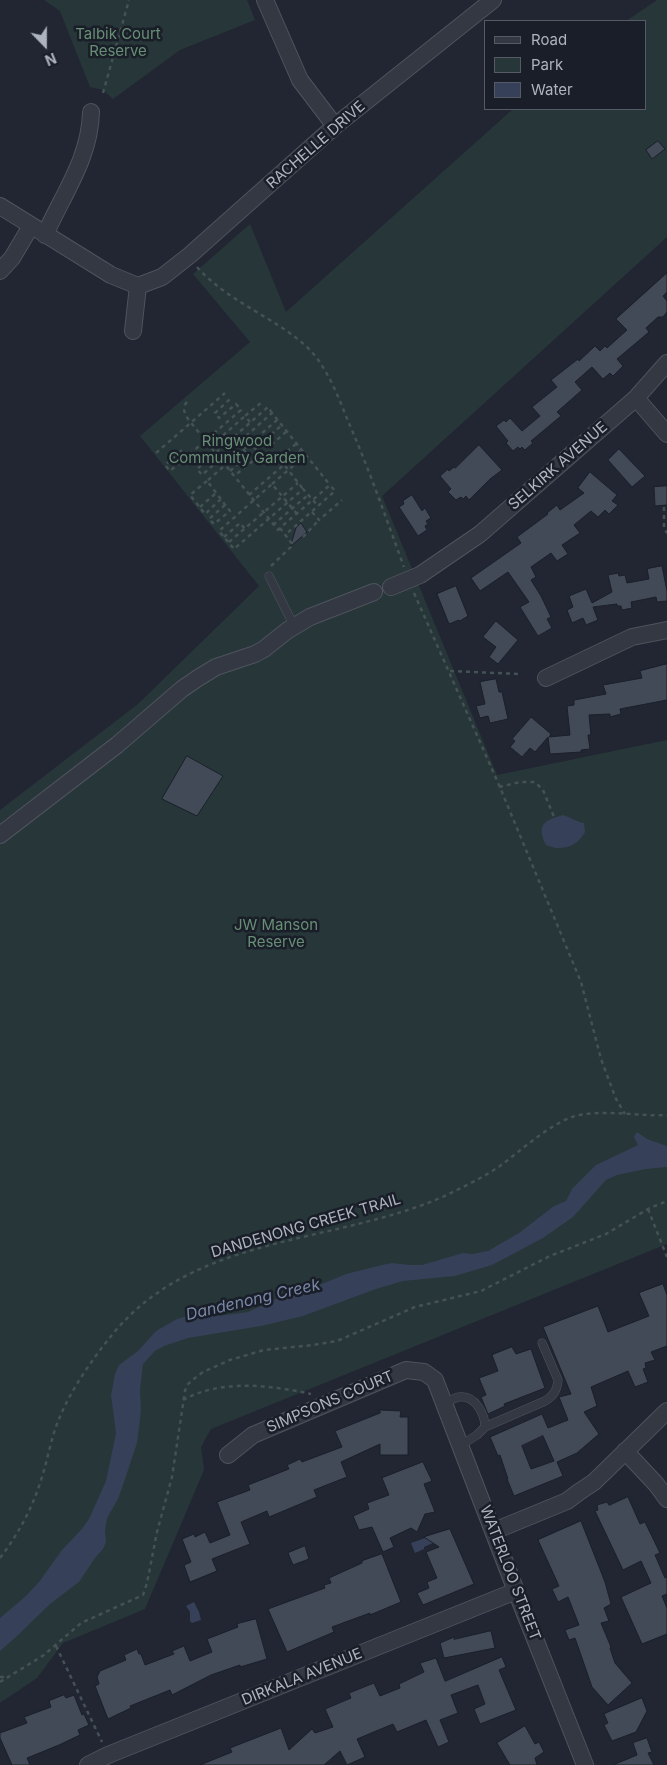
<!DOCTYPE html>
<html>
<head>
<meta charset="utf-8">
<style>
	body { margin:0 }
	#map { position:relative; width:667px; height:1765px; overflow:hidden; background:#212632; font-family:Inter,sans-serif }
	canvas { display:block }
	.legend { position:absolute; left:484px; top:20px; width:162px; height:90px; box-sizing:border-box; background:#191e28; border:1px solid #555a65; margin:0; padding:6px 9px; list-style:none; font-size:15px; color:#aeb3c0 }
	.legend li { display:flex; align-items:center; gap:10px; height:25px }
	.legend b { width:25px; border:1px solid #555a65 }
	.north { position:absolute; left:20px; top:20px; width:50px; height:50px; -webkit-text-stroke:4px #191e28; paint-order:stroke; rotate:158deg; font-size:14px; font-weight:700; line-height:20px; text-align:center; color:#aeb3c0 }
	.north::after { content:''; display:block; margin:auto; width:18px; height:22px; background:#aeb3c0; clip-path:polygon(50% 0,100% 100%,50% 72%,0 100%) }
</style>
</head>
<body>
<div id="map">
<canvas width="667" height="1765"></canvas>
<ul class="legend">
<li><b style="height:6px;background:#343843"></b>Road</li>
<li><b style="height:14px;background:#273638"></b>Park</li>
<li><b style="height:14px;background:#364058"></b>Water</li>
</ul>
<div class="north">N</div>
</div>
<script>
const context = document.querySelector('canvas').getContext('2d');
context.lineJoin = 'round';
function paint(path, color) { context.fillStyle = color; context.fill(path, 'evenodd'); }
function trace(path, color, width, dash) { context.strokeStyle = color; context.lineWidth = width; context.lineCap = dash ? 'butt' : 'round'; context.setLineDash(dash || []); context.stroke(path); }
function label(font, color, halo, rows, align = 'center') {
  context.font = font + ' Inter,sans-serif'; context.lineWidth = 5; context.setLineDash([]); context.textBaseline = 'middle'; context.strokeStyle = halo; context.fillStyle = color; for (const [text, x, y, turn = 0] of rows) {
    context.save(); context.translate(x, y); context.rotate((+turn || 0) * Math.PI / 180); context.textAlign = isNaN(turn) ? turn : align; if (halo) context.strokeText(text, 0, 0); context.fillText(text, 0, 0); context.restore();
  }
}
paint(new Path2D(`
	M44 0H247L255 20 180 50 113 99 103 90 90 87 60 11Z
	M657 0H667V237L382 496 497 775 667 740V1244L211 1429 201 1447 204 1470 145 1609 63 1643 37 1678 0 1703V810L138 704 259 586 140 436 250 342 193 274 250 224 286 312 513 109H646V21H626Z`), '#273638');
paint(new Path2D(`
	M563 815C571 817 576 822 584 823L585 832C577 847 561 852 546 845 536 825 544 820 563 815Z
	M637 1132 647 1139 667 1146V1167L646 1169 617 1175 606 1180 573 1217 543 1238 492 1265 455 1276 403 1281 376 1289 303 1316 261 1326 188 1338 164 1346 155 1351 143 1364 140 1390 141 1411 137 1443 123 1485 118 1499 107 1518 105 1531 106 1542 103 1549 95 1558 79 1582 50 1604 16 1637 0 1651V1618L26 1596 39 1582 62 1550 81 1530 89 1519 106 1481 116 1433 111 1395 115 1374 119 1365 138 1351 156 1331 177 1319 187 1316H218L248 1312 290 1292 322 1284 346 1274 382 1265 392 1263 410 1265H422L463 1253 472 1254 488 1251 519 1233 554 1206 566 1201 572 1189 596 1165 638 1145 634 1137Z
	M431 1536 433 1543 424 1547V1549L415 1553 411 1543Z
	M194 1602 199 1612 201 1620 192 1623 190 1621V1612L186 1606Z`), '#364058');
const building = new Path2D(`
	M658 141 665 149 652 159 646 150Z
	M667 273V292L663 296 667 301V312L663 317H658L646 328 649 332 617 359 623 366 613 376 610 373 603 379 592 367 575 382 582 390 557 412 561 416 531 441 533 443 525 450 522 447 520 449 518 447 513 451 506 443 508 441 496 426 504 420 506 422 510 418 522 431 540 416 532 407 557 387 551 380 578 359 579 361 595 346 600 351 605 346 607 348 627 330 616 319Z
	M479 445 502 470 490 479 469 500 466 496 463 499 461 497 456 500 448 492 451 489 440 476 448 469 449 471 454 467 455 468Z
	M619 449 645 476 632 487 608 460Z
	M590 472 617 495 612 501 618 505 609 514 605 510 598 517 591 511 574 525 580 533 562 545 568 554 557 561 551 553 531 567 536 577 531 580 541 596 551 617 547 619 552 628 538 636 520 607 529 602 508 572 480 591 471 578 521 543 517 537 548 514 547 513 557 505 560 510 584 493 578 488Z
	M667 486V505L655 506 654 487Z
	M412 495 422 511 425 508 431 518 426 521 428 524 425 526 427 530 418 536 399 507 404 504 403 501Z
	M301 523 307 532 290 547 296 528Z
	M662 566 667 591V601L657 602 656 597 631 602 632 608 622 610 621 606H617V604L593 607 598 620 586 625 583 618 572 623 567 610 573 607 569 596 586 589 592 603 612 592 608 575 618 573 619 576 625 575 627 583 649 579 647 569Z
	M456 586 468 616 460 621 459 620 449 624 437 594Z
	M496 621 518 640 498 664 489 657 496 647 483 637Z
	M667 664V700L620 709 621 714 610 717V714L589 715 591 735H588L590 749 581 750V752L550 754 548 737 535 752 530 748 522 757 510 747 515 741 512 739 531 717 551 734 549 737 570 735 567 706 574 705V700L606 694 603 685 642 678 640 671Z
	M496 679 499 692H502L508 719 490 723 488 716 480 718 476 706 485 704 480 682Z
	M187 756 223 776 197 816 162 799Z
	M663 1284 667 1295V1346L651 1352 655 1360 645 1363 646 1368 643 1369 648 1382 635 1387 628 1371 591 1387 597 1406 584 1412 599 1434 577 1453 557 1462 563 1476 514 1496 507 1479H508L500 1455 498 1456 490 1437 542 1414 548 1428 568 1420 559 1397 571 1394 543 1327 598 1306 608 1332 649 1316 639 1293ZM543 1436 554 1461 531 1469 522 1446Z
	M512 1347 516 1354 531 1349 545 1388 504 1404 505 1406 488 1414 481 1397 486 1395 479 1378 498 1371 492 1355Z
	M380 1410 401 1411 400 1417H408V1455H380V1444L341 1462 347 1477 314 1490 317 1497 269 1517 267 1511 241 1522 250 1544 212 1559 217 1571 190 1582 184 1565 191 1562 182 1539 194 1534 195 1537 205 1532 210 1543 230 1535 217 1502 250 1490 248 1485 289 1469 287 1465 300 1459 302 1462 342 1447 335 1431 380 1413Z
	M423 1462 432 1481 424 1484 435 1512 425 1514 417 1532 411 1528 390 1538 394 1547 383 1552 372 1527 359 1530 353 1516 369 1509 367 1503 389 1495 382 1478Z
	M628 1497 640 1524 645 1522 660 1553 655 1555 665 1578 667 1577V1594L662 1596 667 1608V1634L642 1644 621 1597 651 1583 641 1561 623 1570 595 1511 598 1510 597 1505 607 1502 609 1505Z
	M581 1521 605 1582 611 1604 604 1608 609 1621 601 1623 611 1647 610 1648 615 1663 632 1683 608 1705 592 1687 575 1638 569 1640 565 1630 579 1625 568 1597 558 1602 552 1589 559 1586 538 1540Z
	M450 1529 474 1584 423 1605 417 1593 429 1588 427 1582 437 1578 426 1552 439 1547 424 1537Z
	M305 1546 309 1559 293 1565 288 1553Z
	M382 1554 401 1602 370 1615V1613L332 1627 334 1632 287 1652 268 1609 325 1588 324 1585 331 1583 329 1578 362 1563V1561Z
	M256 1619 267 1659 240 1667V1665L211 1675 172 1695 170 1690 130 1706 131 1708 108 1719 95 1686 99 1684 97 1677 100 1671 126 1660 124 1655 137 1649 139 1654H141L145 1665 174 1654 172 1651 184 1646 190 1661 212 1652 207 1639 238 1627 237 1624Z
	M491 1631 495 1648 444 1658 440 1643 454 1637V1639Z
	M502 1657 506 1667 499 1670 516 1710 480 1724 474 1709 485 1704 478 1685 451 1695 458 1713 440 1720 449 1742 438 1747 426 1720 397 1732 393 1724 357 1739 365 1757 347 1765 340 1751 324 1765H200L232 1752 230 1748 281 1728 289 1750 312 1729 315 1733 333 1727 325 1709 351 1698 349 1693 374 1683 380 1696 400 1688 399 1684 424 1672 420 1663 436 1658 445 1681Z
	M64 1695 66 1698 74 1695 82 1715 84 1714 89 1725 78 1730 80 1735 59 1745 27 1758 30 1765H12L0 1738V1733L27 1723 24 1717 51 1707 49 1701Z
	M642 1698 647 1711 636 1732 612 1741 604 1725 608 1723 604 1714Z
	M525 1726 535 1744 539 1742 544 1752 535 1758 537 1765H510L497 1743Z
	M647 1738 652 1752 648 1753 654 1765H613L637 1755 633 1743Z`);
paint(building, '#424957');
trace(building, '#1b202a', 1);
const service = new Path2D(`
	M269 576 294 626
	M445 1404C449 1401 454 1398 459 1397 475 1395 485 1414 485 1427
	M461 1445 477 1435 485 1427 545 1401C553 1396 557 1391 558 1380L542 1343`);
const minor = new Path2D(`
	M265 0 300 80 335 126
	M0 206 111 275 138 286 162 277 190 255 335 126 493 0
	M45 235C63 194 90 158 91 112
	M0 271 12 258 31 226
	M133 331 138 286
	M636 398 667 434
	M391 587 420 575 480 534 636 398 667 363
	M546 678 632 637 667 630
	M0 835 117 745 182 689 198 678 216 667 255 654 264 649 288 630 310 617 374 592
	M625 1451 656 1484 667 1499
	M228 1455 253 1435 406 1370 424 1372 435 1380 516 1591 585 1765
	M494 1531 567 1501 579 1492 594 1482 667 1411
	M88 1765 108 1755 516 1591`);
trace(service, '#4e535e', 9);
trace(minor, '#4e535e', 18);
trace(new Path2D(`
	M103 93 129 0
	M197 267C228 302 275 317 308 348 327 367 338 396 348 421 369 469 386 518 404 567
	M187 402C182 407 184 413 188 419L278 530 280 528
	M272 413 268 407 197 469 202 475 272 413 330 485
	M250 422 245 416 262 402
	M265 440 282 425
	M296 444 279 458 303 489
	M211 446 245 416
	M243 449 248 455 265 440 270 446 287 431
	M156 453 225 393
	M187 456 182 450 165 465 170 471 241 410 236 404 219 418 215 413 230 399
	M230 471 248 455 253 461 234 476
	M207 481 190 495 205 514 221 499
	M272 484 306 455
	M249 495 301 450
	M225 505 209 519 214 524 230 511C222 501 215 491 207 481L277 420
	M200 507 216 493
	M664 507V528L667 533
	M312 512 319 520 342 500
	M297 514 272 484 219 531 234 549 303 489 318 506
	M273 525 308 495
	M224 537 240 523 245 529
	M303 537 319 520
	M229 542 298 483
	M271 566 293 545 280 528 330 485 335 491 285 535
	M414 593 499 785 581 982 601 1059 616 1099 625 1114
	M450 671 519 674
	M499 787 520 782H535L543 790 554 817
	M648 1209 667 1257
	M183 1400C221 1379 270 1385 311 1394
	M0 1558C19 1533 33 1507 42 1477 48 1458 51 1438 59 1419 70 1391 93 1358 112 1335 194 1233 336 1245 447 1195 465 1186 484 1177 500 1166 520 1151 549 1125 572 1117 600 1108 637 1117 667 1115
	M56 1646 102 1742
	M0 1677H6
	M0 1682 44 1655 81 1623 143 1595 147 1583 157 1532 172 1477 185 1391 187 1385 195 1378 203 1372 230 1360 264 1350 313 1345 337 1341 415 1307 481 1291 550 1256 606 1234 648 1209 667 1201`), '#445155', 2.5, [4, 4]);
trace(service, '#343843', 8);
trace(minor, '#343843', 16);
label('15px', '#688e75', '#191e28', [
	["Talbik Court",118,34],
	["Reserve",118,51],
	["Ringwood",237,441],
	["Community Garden",237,458],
	["JW Manson",276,925],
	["Reserve",276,942]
]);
label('15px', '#aeb3c0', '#191e28', [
	["RACHELLE DRIVE",316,145,-41],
	["SELKIRK AVENUE",558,466,-41],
	["DANDENONG CREEK TRAIL",306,1226,-16],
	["SIMPSONS COURT",330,1402,-23],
	["WATERLOO STREET",510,1573,69],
	["DIRKALA AVENUE",302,1677,-22]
]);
label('italic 16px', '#7987a6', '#191e28', [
	["Dandenong Creek",253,1300,-13]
]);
</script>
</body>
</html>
